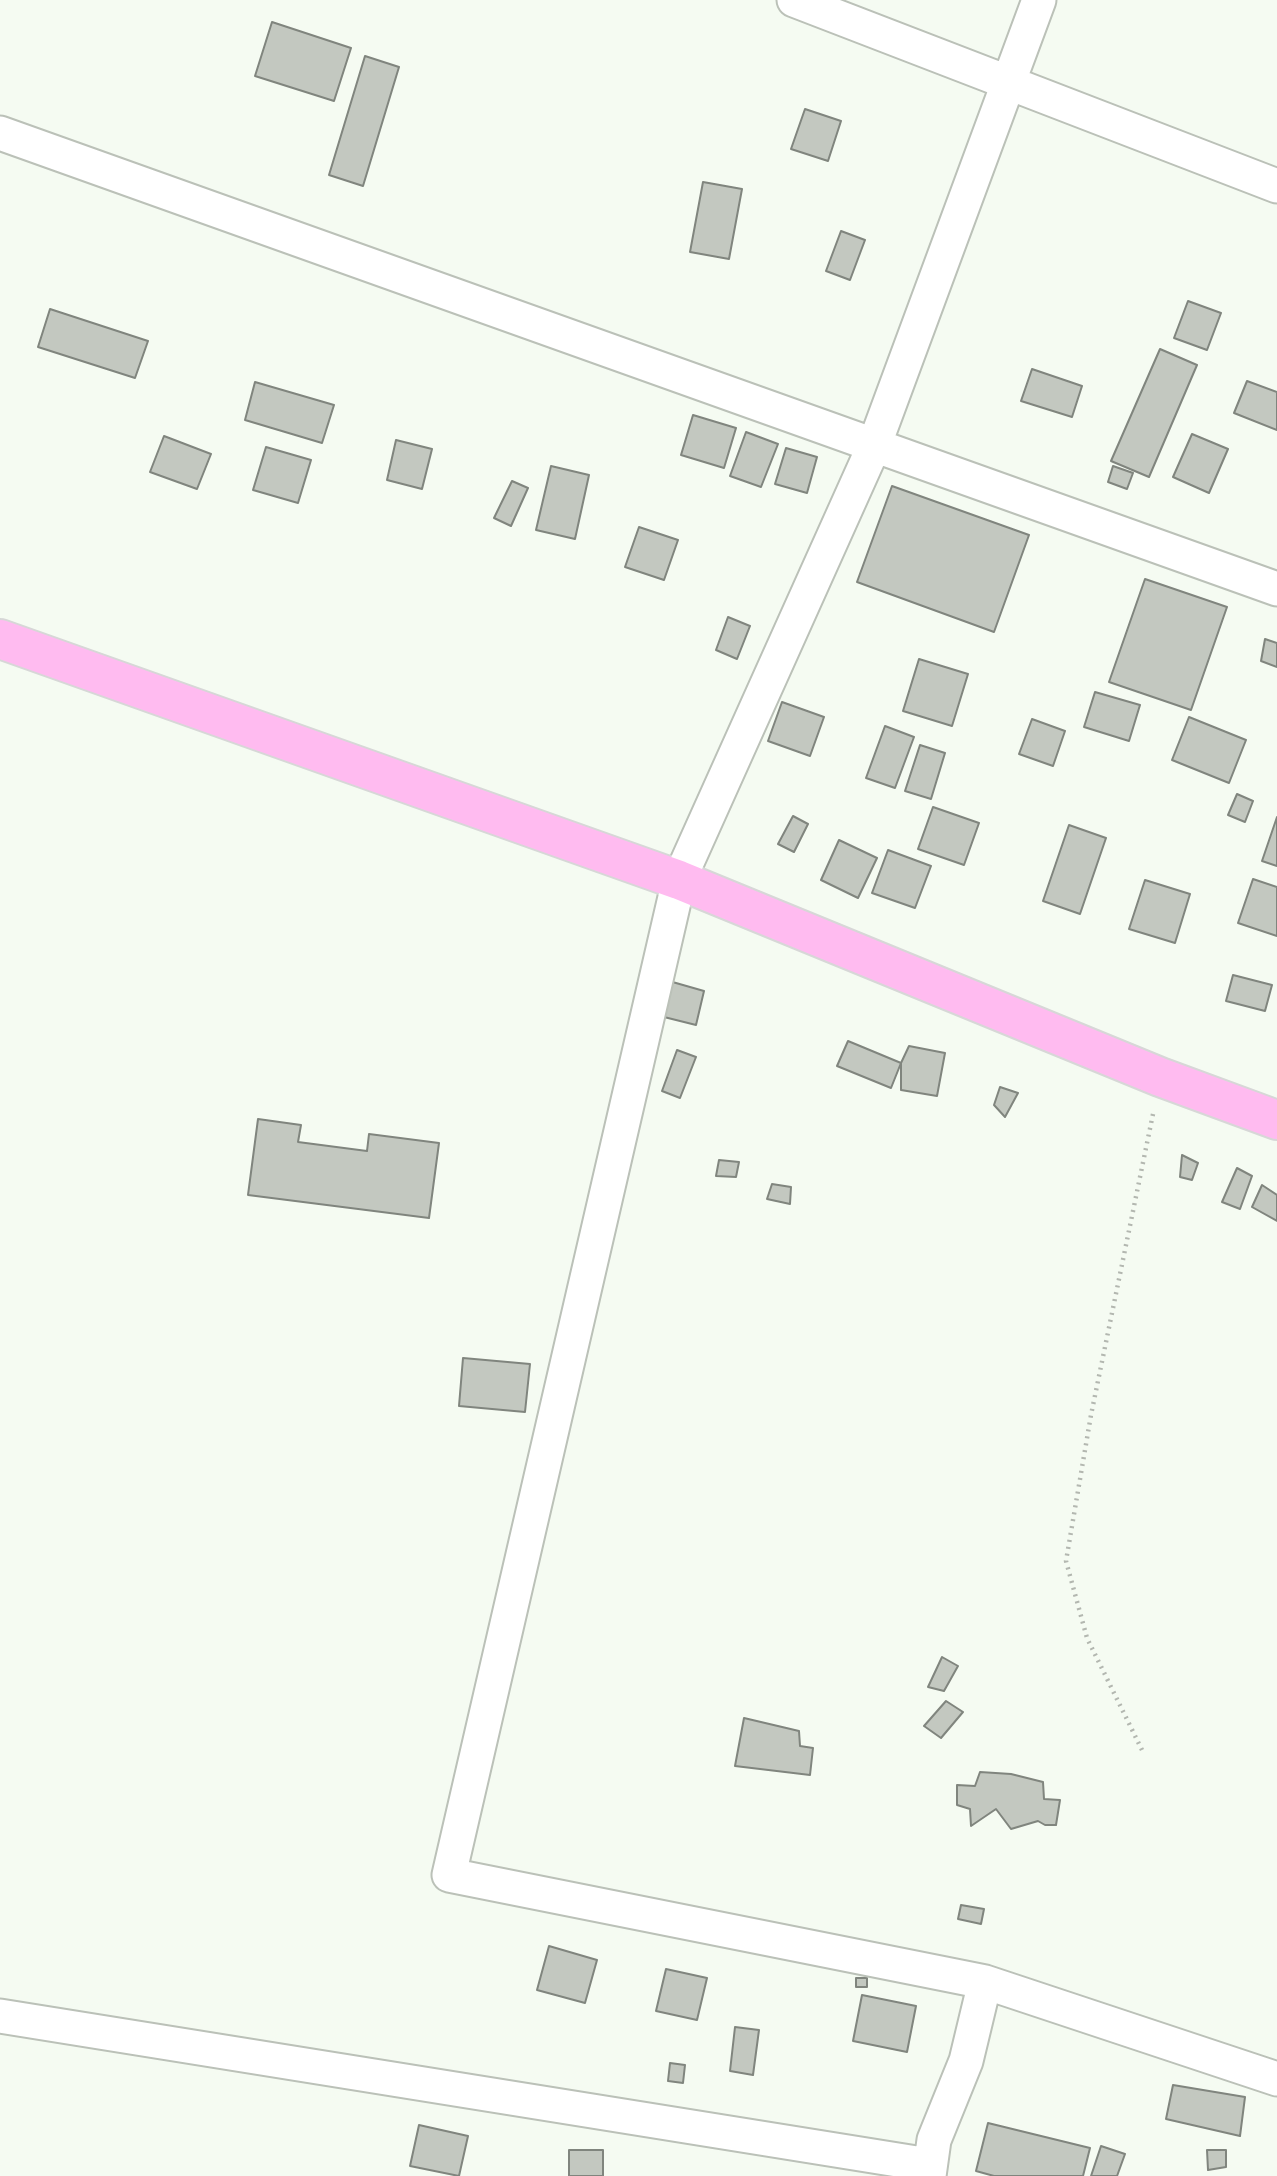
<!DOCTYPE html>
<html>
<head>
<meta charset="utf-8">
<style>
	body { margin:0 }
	canvas { display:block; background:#f5fbf2 }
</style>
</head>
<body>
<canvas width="1277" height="2176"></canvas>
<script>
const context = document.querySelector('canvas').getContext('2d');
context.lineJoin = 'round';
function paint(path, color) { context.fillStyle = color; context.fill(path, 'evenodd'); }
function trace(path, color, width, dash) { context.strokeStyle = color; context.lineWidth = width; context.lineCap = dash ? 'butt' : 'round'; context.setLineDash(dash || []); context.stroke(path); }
const building = new Path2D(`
	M272 22 351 48 334 101 255 76Z
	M365 56 399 67 363 186 329 175Z
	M805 109 841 121 828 161 791 149Z
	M703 182 742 189 729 259 690 252Z
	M841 231 865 240 850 280 826 271Z
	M1188 301 1221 313 1207 350 1174 338Z
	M50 309 148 341 135 378 38 347Z
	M1160 349 1197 365 1149 477 1111 461Z
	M1032 369 1082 386 1072 417 1021 401Z
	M1247 381 1277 392V430L1234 413Z
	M255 382 334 405 322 443 245 420Z
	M693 415 736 428 724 468 681 455Z
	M746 432 778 444 761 487 730 476Z
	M1192 434 1228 449 1209 493 1173 477Z
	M164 436 211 454 197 489 150 472Z
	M396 440 432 449 422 489 387 480Z
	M266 447 311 460 298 503 253 490Z
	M786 448 817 457 807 493 775 484Z
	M551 466 589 475 575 539 536 530Z
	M1113 466 1133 473 1127 489 1108 482Z
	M512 481 528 488 511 526 494 518Z
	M892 486 1029 535 994 632 857 582Z
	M639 527 678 540 664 580 625 567Z
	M1145 579 1227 607 1191 710 1109 682Z
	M728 617 750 626 737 659 716 650Z
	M1265 639 1277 643V667L1261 661Z
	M919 659 968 674 952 726 903 711Z
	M1095 692 1140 705 1129 741 1084 727Z
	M782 702 824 717 810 756 768 741Z
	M1189 717 1246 740 1229 783 1172 760Z
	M1032 719 1065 731 1053 766 1019 754Z
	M885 726 914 737 895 788 866 778Z
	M920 745 945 753 931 799 905 791Z
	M1237 794 1253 801 1245 822 1228 815Z
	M933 807 979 823 964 865 918 849Z
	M793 816 808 824 794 852 778 844Z
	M1277 817V866L1262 861Z
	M1069 825 1106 838 1080 914 1043 901Z
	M839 840 877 858 858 898 821 880Z
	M888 850 931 866 915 908 872 893Z
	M1253 879 1277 887V936L1238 923Z
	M1145 880 1190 894 1175 943 1129 929Z
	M1233 975 1272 985 1265 1011 1226 1001Z
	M669 981 704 991 696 1025 660 1016Z
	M848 1041 901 1063 891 1088 837 1066Z
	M909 1046 945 1053 937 1096 901 1090V1063Z
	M677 1050 696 1057 680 1098 662 1091Z
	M1000 1087 1018 1093 1005 1117 994 1105Z
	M258 1119 301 1125 298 1142 367 1151 369 1134 439 1143 429 1218 248 1195Z
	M1182 1155 1198 1163 1192 1180 1180 1177Z
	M719 1160 739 1162 736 1177 716 1176Z
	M1237 1168 1252 1176 1240 1209 1222 1202Z
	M772 1184 791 1187 790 1204 767 1199Z
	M1262 1185 1277 1195V1221L1252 1207Z
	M463 1358 530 1364 525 1412 459 1406Z
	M942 1657 958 1666 944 1691 928 1687Z
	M946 1701 963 1712 941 1738 924 1726Z
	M744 1718 799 1731 800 1746 813 1748 810 1775 735 1766Z
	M980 1772 1011 1774 1043 1782 1044 1799 1060 1800 1056 1825H1045L1038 1821 1011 1829 996 1809 971 1826 970 1809 957 1805V1785L975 1786Z
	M961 1905 984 1909 981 1924 958 1919Z
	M549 1946 597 1960 585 2003 537 1990Z
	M666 1969 707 1978 697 2020 656 2011Z
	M856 1978H867V1987H856Z
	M862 1995 916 2006 907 2052 853 2041Z
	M735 2027 759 2030 753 2075 730 2071Z
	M670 2063 685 2065 683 2083 668 2081Z
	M1173 2085 1245 2097 1240 2136 1166 2119Z
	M988 2123 1090 2148 1083 2176H994L976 2171Z
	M419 2125 468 2136 459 2176 410 2166Z
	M1101 2146 1125 2154 1117 2176H1091Z
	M569 2150H603V2176H569Z
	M1207 2150H1226V2167L1208 2170Z`);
paint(building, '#c3c8c0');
trace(building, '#80857e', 2);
const minor = new Path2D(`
	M794 0 1277 186
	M1039 0 874 446 679 880 449 1875 985 1982 1277 2079
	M0 133 1277 589
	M0 2016 929 2165
	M929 2176 934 2140 966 2061 985 1982`);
const trunk = new Path2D(`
	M0 639 679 880 1160 1077 1277 1120`);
trace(minor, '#bbc1b8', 37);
trace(trunk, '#d7d7d7', 42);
trace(new Path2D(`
	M1142 1750 1087 1638 1066 1561 1091 1415 1153 1114`), '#b3b7b0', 4.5, [2, 5]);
trace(minor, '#fff', 33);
trace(trunk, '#ffbbf0', 38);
</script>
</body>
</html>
